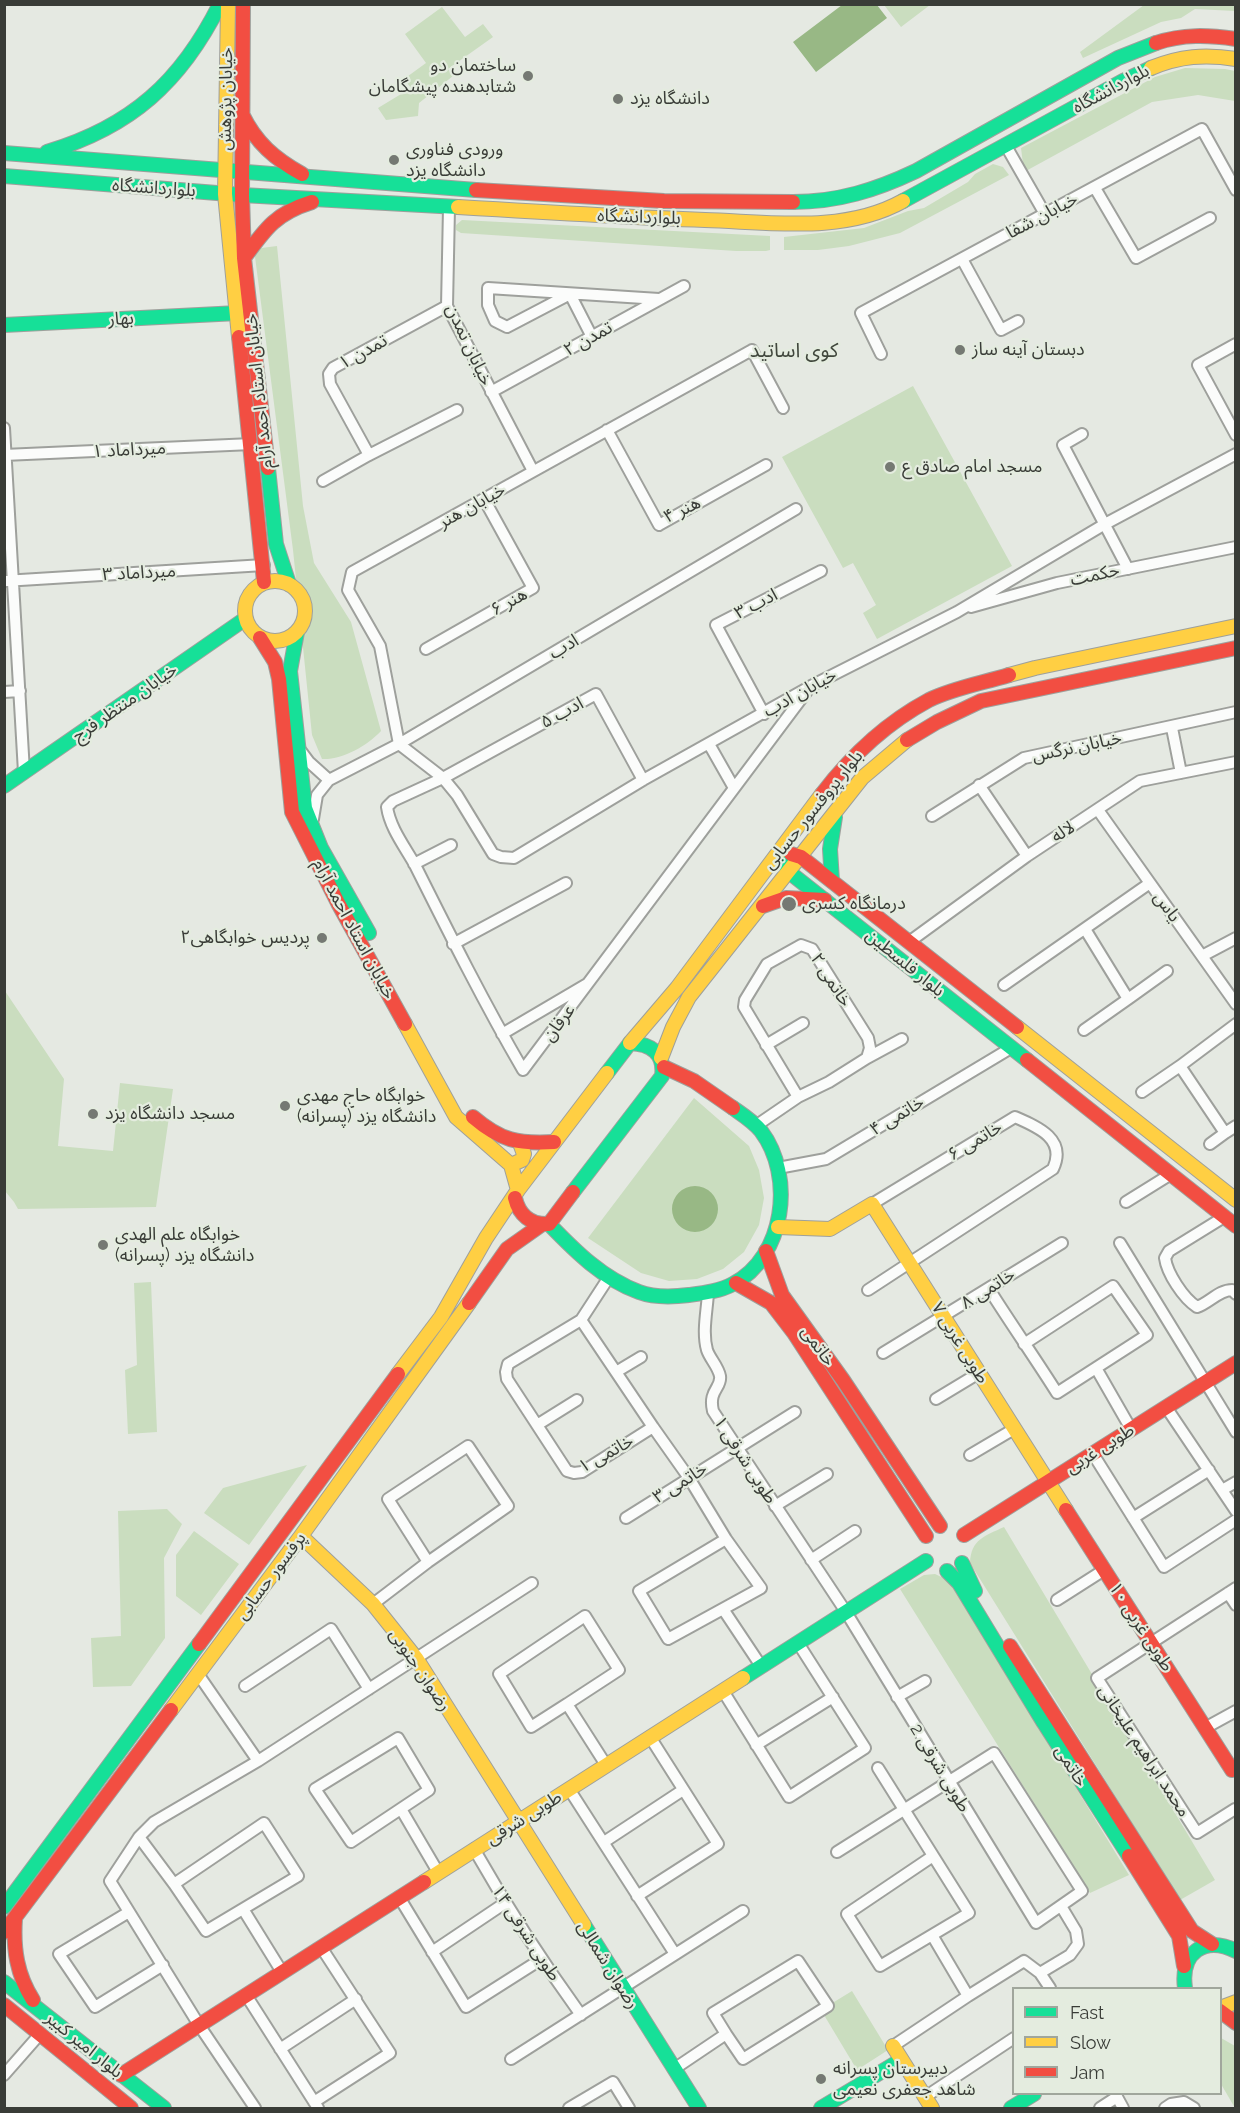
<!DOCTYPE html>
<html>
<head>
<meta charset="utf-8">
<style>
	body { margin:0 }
	#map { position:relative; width:1240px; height:2113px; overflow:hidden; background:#e5e9e2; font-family:Raleway,sans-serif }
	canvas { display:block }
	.frame { position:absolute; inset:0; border:6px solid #393c37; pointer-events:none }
	.legend { position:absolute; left:1012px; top:1987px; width:210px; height:108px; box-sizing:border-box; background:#e4ecdf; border:2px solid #a0a69c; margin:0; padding:8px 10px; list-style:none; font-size:18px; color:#393c37 }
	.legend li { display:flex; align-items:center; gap:12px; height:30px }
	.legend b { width:30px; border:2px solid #a0a69c }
</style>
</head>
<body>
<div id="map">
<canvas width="1240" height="2113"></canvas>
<div class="frame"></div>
<ul class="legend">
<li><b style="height:8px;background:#16e098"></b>Fast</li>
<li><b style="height:8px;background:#ffcf43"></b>Slow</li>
<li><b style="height:8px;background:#f24e42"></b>Jam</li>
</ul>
</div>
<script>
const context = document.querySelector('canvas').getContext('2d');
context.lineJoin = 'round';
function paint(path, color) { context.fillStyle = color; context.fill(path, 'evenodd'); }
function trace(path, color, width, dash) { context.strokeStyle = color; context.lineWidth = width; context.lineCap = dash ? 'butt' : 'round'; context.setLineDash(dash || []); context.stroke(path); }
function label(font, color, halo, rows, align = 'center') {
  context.font = font + ' Raleway,"Noto Sans Arabic",sans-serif'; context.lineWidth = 4.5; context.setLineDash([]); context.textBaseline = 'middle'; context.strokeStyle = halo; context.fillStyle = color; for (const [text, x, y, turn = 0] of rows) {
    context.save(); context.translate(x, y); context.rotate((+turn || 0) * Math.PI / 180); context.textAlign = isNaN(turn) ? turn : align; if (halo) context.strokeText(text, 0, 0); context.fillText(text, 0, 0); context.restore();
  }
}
paint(new Path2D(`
	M884 5H930L901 27Z
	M1144 5H1235V11L1195 9 1181 18 1161 22 1083 58 1080 52Z
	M442 7 465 37 483 24 493 37 448 69 453 76 419 103 418 116 386 120 378 108 411 88 404 79 426 63 405 34Z
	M1185 68 1225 69 1235 71V101L1198 95 1152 102 1024 172 1021 148 1155 77Z
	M993 164 1003 167 1009 175 900 233 849 246 818 250H784V237L864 228 908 211 924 208 968 182 975 174Z
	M462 220 770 236V250L766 251H736L461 233 456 230V225Z
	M277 246 303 506 314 563 351 622 381 731C367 746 342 760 322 759L312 735 293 550 254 249Z
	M913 386 1012 566 877 639 863 613 876 605 853 563 843 568 782 457Z
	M5 991 64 1079 58 1146 113 1151 120 1083 173 1089 156 1207 18 1209 14 1202 5 1191Z
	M694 1098 749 1146 759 1170 764 1198 759 1225 744 1252 723 1269 697 1279 669 1281 641 1273 588 1238Z
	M151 1282 157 1432 128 1434 125 1370 137 1365 134 1283Z
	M307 1465 249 1545 204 1513 223 1488Z
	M167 1509 182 1524 164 1558 165 1638 131 1686 93 1687 91 1638 121 1636 118 1511Z
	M1004 1527 1215 1880 1180 1900 970 1563C971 1539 985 1536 1004 1527Z
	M194 1531 239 1564 201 1615 176 1596V1555Z
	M935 1574 950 1581 1129 1875 1090 1893 900 1589 924 1575Z
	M852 1991 888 2050 857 2070 821 2010Z
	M1221 2038 1235 2046V2108L1221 2084Z`), '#caddbf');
paint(new Path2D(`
	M842 5H877L887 18 816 72 793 42Z
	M672 1209a23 23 0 1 1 46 0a23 23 0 1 1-46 0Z`), '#98b885');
const street = new Path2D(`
	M1006 146 1045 214
	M1095 188 1136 258 1210 218
	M449 208 447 306 533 471
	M962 259 1001 330 1018 321
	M592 337 570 294 507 327 495 321 488 305V288L659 299
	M1236 344 1198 365 1236 435
	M881 354 861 313 1202 129 1236 190
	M491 392 684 286
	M783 408 752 350 352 572 348 590 380 646 399 744 443 778 457 795 493 854 501 857 514 858 643 780 811 686 957 612 1105 524 1236 454
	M4 428 24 772
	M607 430 659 525 766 465
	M1082 434 1063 445 1128 569
	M4 455 252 444
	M369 455 330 384 329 374 333 368 447 306
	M323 481 369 455 457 410
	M4 581 264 565
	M971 607 1057 583 1236 547
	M426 649 533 588 484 499
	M4 692 20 691
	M764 714 716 625 821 571
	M1172 728 1181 773
	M709 744 734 788
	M300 750 309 762 329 780
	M643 780 596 694 443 778 393 801 387 807C390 828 405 847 415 865 450 935 484 1003 523 1070L807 691
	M979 785 1027 856
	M1098 810 1236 1004
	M932 816 1024 758 1236 712
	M313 819 317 795 329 780 399 744 796 509
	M414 864 451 845
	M1085 929 1128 999 1167 971
	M909 942 1027 856 1140 781 1236 762
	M453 944 566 883
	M1202 956 1236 938
	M1004 985 1150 883
	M1084 1030 1128 999
	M502 1034 587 984
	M766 1045 803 1023
	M867 1058 902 1039
	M1180 1066 1225 1133 1236 1126
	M1142 1092 1180 1066 1236 1024
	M757 1125 798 1097 829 1082 867 1058 870 1048 868 1038 812 949 801 945 767 964 745 1000 744 1007 798 1097
	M1210 1144 1225 1133
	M778 1168 826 1159 1011 1048
	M1126 1202 1171 1174
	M1224 1217 1169 1251 1165 1258C1167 1273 1183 1298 1197 1307 1209 1303 1219 1290 1232 1290L1236 1294
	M1120 1243 1236 1432
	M989 1289C1011 1324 1035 1358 1057 1393L1147 1335 1113 1286 1024 1344
	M868 1290 1053 1169C1067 1139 1038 1127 1015 1117L872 1204
	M708 1293C707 1311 702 1332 707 1350 710 1359 718 1366 720 1376 722 1388 708 1390 713 1411L846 1612 1036 1923 1082 1891 994 1753 837 1852
	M581 1320 653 1427 582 1472 574 1473 567 1471 507 1379 506 1372 508 1364 581 1320 609 1277
	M883 1353 1062 1243
	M1096 1368 1131 1429
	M616 1372 641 1357
	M936 1399 979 1373
	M1166 1407 1236 1511
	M537 1425 577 1400
	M653 1427 689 1478 726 1539 761 1588 668 1639 639 1591 726 1539
	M1093 1454 1164 1567 1236 1520
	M970 1455 1014 1429
	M1222 1490 1236 1482
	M775 1506 827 1474
	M626 1518 795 1412
	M1133 1518 1209 1470
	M811 1560 855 1531
	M1228 1593 1236 1605
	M1057 1600 1104 1570
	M373 1604 428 1562 508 1506 468 1446 388 1499 428 1562
	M723 1609 761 1666
	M198 1674 258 1761
	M245 1686 331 1629 369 1689
	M723 1691 789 1797 865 1748 798 1643
	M897 1697 925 1681
	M567 1704 619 1670 585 1616 499 1674 531 1727 567 1704 606 1765
	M1205 1728 1236 1711
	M398 1738 429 1790 351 1842 315 1789Z
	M756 1745 833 1697
	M878 1768 969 1913 880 1966 847 1914 933 1856
	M569 1789 675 1954
	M401 1809 438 1872
	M1235 1809 1197 1833 1097 1678 1236 1588
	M264 1823 298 1876 206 1931 174 1884Z
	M139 1837 174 1884
	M604 1842 683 1790
	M474 1849C507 1907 542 1961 581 2015
	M637 1896 718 1844 650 1737
	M399 1897 466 2007 540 1960
	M243 1909 282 1972
	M129 1912 59 1954 95 2007 163 1965
	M932 1935 968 1996
	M432 1952 505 1903
	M1040 1973 1070 1955 1078 1944 1076 1931 1061 1906
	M246 1995 318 2108
	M893 2046 968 1996 1024 1961 1040 1973 1050 1988
	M280 2049 356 1999
	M511 2059 743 1911
	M674 2069 726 2034 743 2059 828 2006 798 1961 713 2013 726 2034
	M4 2075 40 2034
	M925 2097 1014 2038
	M314 2102 390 2053 321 1947
	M255 2108 199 2025 110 1881 139 1837 154 1822 258 1761 532 1583
	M569 2108 613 2082 629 2108
	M1100 2108 1117 2097 1123 2108
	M1165 2108 1171 2104 1184 2102 1194 2108`);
const fast = new Path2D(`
	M47 152C131 127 181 82 220 4
	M4 153 476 190
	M4 176 242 195 458 207
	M903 201 1123 81 1151 68
	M793 202C838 202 876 190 916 171L1118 58 1156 43
	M4 325 238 313
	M268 468 276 544 289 584
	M297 632 290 671 305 808 321 848 369 933
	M4 786 245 619
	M785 863 789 872 1027 1060
	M832 881 830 849 835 817
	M573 1192 662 1076C665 1053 651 1044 630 1043L607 1073
	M549 1224C575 1251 603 1279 639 1292 655 1298 673 1297 689 1295 704 1293 720 1291 733 1284 785 1257 795 1176 761 1131 754 1122 743 1115 733 1108
	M962 1563 975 1591
	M947 1571 959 1583 1044 1723 1129 1856
	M743 1678 926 1561
	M4 1907 199 1644
	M584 1925 699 2108
	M4 1982 164 2108
	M1185 1988C1180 1953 1204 1935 1236 1951
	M821 2108 901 2060
	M1011 2108 1034 2094`);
const slow = new Path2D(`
	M228 4 225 194 239 337
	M1151 68C1180 56 1205 54 1236 59
	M458 207C540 212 623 217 705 220 770 222 844 234 903 201
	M245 611a30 30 0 1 1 60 0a30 30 0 1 1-60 0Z
	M1009 675 1035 668 1236 626
	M405 1024 456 1117 511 1165 518 1190
	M1017 1027 1236 1200
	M630 1043 677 988 822 794
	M661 1058 673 1027 689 997 862 778 907 740
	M511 1165 522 1160 524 1154 520 1143
	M778 1227 830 1229 872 1204 1066 1510
	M398 1374 441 1317 486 1238 518 1190 607 1073
	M301 1536 373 1604 416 1658 584 1925
	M171 1710 301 1536 469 1303
	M424 1882 743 1678
	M1220 2008 1236 2002
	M893 2046 932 2108`);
const jam = new Path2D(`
	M243 4 242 195 244 258 268 468
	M1156 43C1183 34 1208 35 1236 39
	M242 114C256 143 275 159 302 174
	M476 190 664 201 793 202
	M244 258C265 229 276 213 312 202
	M239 337 264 582
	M260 638 275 662 279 679 292 812 338 903 405 1024
	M907 740 937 722 981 701 1236 648
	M822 794C851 756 886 723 929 700 954 688 983 683 1009 675
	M791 854 801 857 1017 1027
	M763 906 786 898 825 900
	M1027 1060 1236 1226
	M664 1067 694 1081 733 1108
	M473 1117C501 1141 518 1144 554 1142
	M515 1198C519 1215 531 1225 549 1224L573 1192
	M766 1251 782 1295 843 1380 940 1526
	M736 1283 771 1303 794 1333 926 1536
	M469 1303 507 1249 541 1225
	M1066 1510 1232 1770 1236 1769
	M964 1535 1236 1363
	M199 1644 398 1374
	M1010 1646 1192 1931 1212 1944
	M1129 1856 1179 1936 1184 1966
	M15 1919C13 1949 17 1975 33 2000
	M4 1932 171 1710
	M4 2005 131 2108
	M1220 2011 1236 2023
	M121 2075 424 1882`);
trace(street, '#9ea09c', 14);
trace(fast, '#9ea09c', 16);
trace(slow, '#9ea09c', 16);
trace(jam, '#9ea09c', 16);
trace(street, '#fbfcfb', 10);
trace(fast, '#16e098', 14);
trace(slow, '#ffcf43', 14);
trace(jam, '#f24e42', 14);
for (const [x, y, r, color] of [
	[528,76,6,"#757973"],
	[618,99,6,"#757973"],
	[394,160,6,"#757973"],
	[960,350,6,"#757973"],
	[890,467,6,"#757973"],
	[789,904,8,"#757973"],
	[322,938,6,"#757973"],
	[285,1106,6,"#757973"],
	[93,1114,6,"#757973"],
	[103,1245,6,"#757973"],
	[821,2079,6,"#757973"]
]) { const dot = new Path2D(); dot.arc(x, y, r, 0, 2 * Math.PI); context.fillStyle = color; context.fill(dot); trace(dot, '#e4ecdf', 2); }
label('18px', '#393c37', '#e4ecdf', [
	["ساختمان دو",516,66,"right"],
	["شتابدهنده پیشگامان",516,87,"right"],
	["دانشگاه یزد",630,99],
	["ورودی فناوری",406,150],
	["دانشگاه یزد",406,171],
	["دبستان آینه ساز",972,350],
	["مسجد امام صادق ع",902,467],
	["درمانگاه کسری",802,904],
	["پردیس خوابگاهی٢",310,938,"right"],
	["خوابگاه حاج مهدی",297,1096],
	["(پسرانه) دانشگاه یزد",297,1117],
	["مسجد دانشگاه یزد",105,1114],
	["خوابگاه علم الهدی",115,1235],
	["(پسرانه) دانشگاه یزد",115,1256],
	["دبیرستان پسرانه",833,2069],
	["شاهد جعفری نعیمی",833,2090]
], 'left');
label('18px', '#393c37', '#e4ecdf', [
	["بلواردانشگاه",1111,89,-28],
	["خیابان پژوهش",226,99,-89],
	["بلواردانشگاه",154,188,4],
	["خیابان شفا",1042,216,-28],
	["بلواردانشگاه",639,217,2],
	["بهار",121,319,-3],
	["تمدن ۲",588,339,-29],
	["خیابان تمدن",469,345,65],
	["تمدن ۱",363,352,-29],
	["خیابان استاد احمد آرام",259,391,-96],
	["میرداماد ۱",129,450,-3],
	["خیابان هنر",472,506,-29],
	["هنر ۴",682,510,-26],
	["میرداماد ۳",139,573,-3],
	["حکمت",1095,575,-12],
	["هنر ۶",509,602,-29],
	["ادب ۳",756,604,-27],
	["ادب",564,647,-31],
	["خیابان ادب",800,693,-29],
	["خیابان منتظر فرج",125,703,-35],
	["ادب ۵",562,713,-28],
	["خیابان نرگس",1077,747,-12],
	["بلوار پروفسور حسابی",813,810,-51],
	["لاله",1063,832,-33],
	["یاس",1167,907,54],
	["خیابان استاد احمد آرام",354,929,62],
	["بلوار فلسطین",905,963,39],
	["خاتمی ۲",831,980,57],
	["عرفان",559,1023,-53],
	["خاتمی ۴",897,1116,-31],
	["خاتمی ۶",975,1141,-31],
	["خاتمی ۸",988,1289,-32],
	["طوبی غربی ۷",960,1343,58],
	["خاتمی",818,1346,54],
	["طوبی غربی",1100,1449,-32],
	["خاتمی ۱",606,1454,-29],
	["طوبی شرقی ۱",745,1460,57],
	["خاتمی ۳",680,1483,-32],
	["پرفسور حسابی",271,1576,-53],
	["طوبی غربی ۱۰",1141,1627,57],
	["رضوان جنوبی",420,1670,56],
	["محمد ابراهیم علیخانی",1144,1751,57],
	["خاتمی",1071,1766,58],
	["طوبی شرقی 2",940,1768,59],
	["طوبی شرقی",524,1818,-32],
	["طوبی شرقی ۱۴",526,1933,57],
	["رضوان شمالی",608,1965,58],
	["بلوار امیر کبیر",84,2045,39]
]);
label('20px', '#40473c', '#e4ecdf', [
	["کوی اساتید",794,351]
]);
</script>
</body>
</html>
